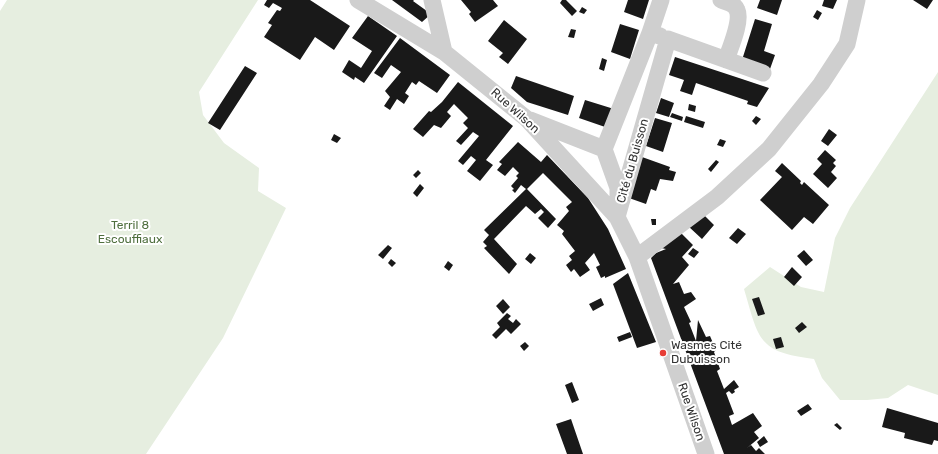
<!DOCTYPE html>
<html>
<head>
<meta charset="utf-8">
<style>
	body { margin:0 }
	canvas { display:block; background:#fff }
</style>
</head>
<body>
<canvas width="938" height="454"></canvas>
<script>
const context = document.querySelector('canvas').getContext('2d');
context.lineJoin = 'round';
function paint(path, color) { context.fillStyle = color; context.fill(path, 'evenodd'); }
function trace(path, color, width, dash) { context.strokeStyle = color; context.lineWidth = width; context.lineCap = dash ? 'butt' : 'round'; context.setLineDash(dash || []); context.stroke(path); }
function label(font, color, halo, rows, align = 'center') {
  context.font = font + ' Rubik,sans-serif'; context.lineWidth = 4; context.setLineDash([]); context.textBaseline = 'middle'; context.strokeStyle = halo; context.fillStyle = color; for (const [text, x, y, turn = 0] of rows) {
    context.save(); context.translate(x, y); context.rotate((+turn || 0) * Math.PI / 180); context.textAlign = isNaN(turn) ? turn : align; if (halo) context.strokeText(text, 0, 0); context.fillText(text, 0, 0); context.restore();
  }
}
paint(new Path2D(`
	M7 0H258L199 92 203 115 224 143 259 168 258 191 286 208 223 338 146 454H0V11Z
	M938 72V395L908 385 888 398 867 400H840L822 378 814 359C758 352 759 340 744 289L770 267 801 287 824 292 835 238 850 208Z`), '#e6eee0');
paint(new Path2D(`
	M267 0H310L350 26 334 50 315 37 300 60 264 37 272 25 268 23 277 10 280 11 282 8 273 3 269 8 264 5Z
	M392 0H414L413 1 431 14 422 22Z
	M461 0H493L498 6 475 22 469 14 471 12Z
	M562 0H566L577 11 572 16 560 3Z
	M628 0H649L643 19 624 12Z
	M760 0H782L777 15 757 8Z
	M824 0H837L833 9 822 6Z
	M913 0H933L927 9Z
	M582 7 587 10 584 14 579 12Z
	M817 10 822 13 818 20 813 17Z
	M368 16 397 36 364 83 355 77 354 80 342 72 349 60 361 68 372 51 352 38Z
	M755 19 772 24 764 51 775 55 770 69 742 60Z
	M504 20 527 39 508 64 499 57 503 53 488 41Z
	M620 24 639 30 630 59 611 52Z
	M571 29 576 30 574 38 568 37Z
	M400 38 450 75 437 93 419 81 416 85 412 82 405 93 409 96 404 104 397 99 390 110 384 106 390 97 385 91 401 72 391 65 382 78 374 73Z
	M675 57 739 78 769 88 757 107 747 104 748 101 696 83 692 95 680 91 684 80 669 75Z
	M602 58 607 60 604 71 599 69Z
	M245 66 257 73 220 130 208 123Z
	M516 76 574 96 568 115 527 102 511 88Z
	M458 82 513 126 486 160 493 165 480 181 467 171 476 160 471 156 463 165 458 161 479 136 473 132 461 145 456 141 468 128 463 123 468 118 454 104 447 112 451 116 441 128 434 125 423 137 413 129 429 111 431 112 442 102Z
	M661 98 674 103 669 117 656 113Z
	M585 100 614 109 608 128 579 118Z
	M689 104 696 106 695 112 688 110Z
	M672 113 683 117 682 121 670 117Z
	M686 116 705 122 703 128 684 122Z
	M756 116 761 119 756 125 752 121Z
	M655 118 672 123 663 152 646 146Z
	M829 129 837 135 828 146 821 141Z
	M334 134 341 138 337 143 331 140Z
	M720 139 726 141 723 147 717 145Z
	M518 142 541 162 547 155 588 198 608 229 626 269 605 278V276L601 278 596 267 600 265 594 253 585 263 590 270 580 277 574 269 571 272 566 265 572 260 569 256 575 251 562 234 564 231 557 225 569 211 566 207 572 202 543 173 527 189 556 219 548 228 538 218 544 212 541 209 535 214 526 206 494 239 517 264 509 274 484 248 487 246 483 242 489 235 484 230 526 189 521 185 515 193 512 190 514 189 511 186 518 178 516 176 519 173 513 167 505 176 497 170 502 164 499 162Z
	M825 150 836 160 833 163 836 166 831 172 837 178 828 188 813 174 822 164 817 159Z
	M642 157 670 167 669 170 676 172 673 181 660 179 656 191 651 189 646 204 629 198Z
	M716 160 719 162 711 172 708 169Z
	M782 163 801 181 800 183 802 185 804 182 829 205 813 224 804 217 792 230 760 200 782 177 775 171Z
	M418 170 421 173 416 178 413 175Z
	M420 184 424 188 417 197 413 193Z
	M701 212 714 225 702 239 688 226Z
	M651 219H656V225H652Z
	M738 228 746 234 737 244 729 238Z
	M679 231 693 245 682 257 689 265 673 284 679 282 684 294 691 292 696 299 684 307 691 322 689 323 696 341 698 320 706 337 710 336 716 350 714 352 720 369 717 371 724 389 734 380 739 387 734 390 735 392 732 394 729 391 726 393 734 414 729 416 732 425 753 413 762 426 754 432 759 438 747 448 751 445 756 451 759 448 765 454H724L651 258 656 253 666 249 661 248Z
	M388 245 392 248 383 259 378 255Z
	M693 248 699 252 694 258 688 254Z
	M804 250 813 260 806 266 797 256Z
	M530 253 536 258 531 264 525 259Z
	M391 259 396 263 392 267 388 263Z
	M448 261 453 265 449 271 444 267Z
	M792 267 802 277 794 286 784 277Z
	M628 273 656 342 637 348 613 284Z
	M759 297 765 314 758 316 752 299Z
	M601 298 604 305 593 311 589 304Z
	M503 299 510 307 503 314 496 306Z
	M507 313 511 316 508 319 513 323 516 319 521 324 511 334 506 329 496 339 492 335 500 327 497 323Z
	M802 322 807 327 799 333 795 328Z
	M630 332 632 337 619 342 617 337Z
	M781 337 784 347 776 349 773 339Z
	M525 342 529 346 524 351 520 346Z
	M572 382 579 400 572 403 565 385Z
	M808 404 812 409 801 416 797 411Z
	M887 408 938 423V441L934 440 932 445 904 438 905 433 882 427Z
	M571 419 583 454H567L556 424Z
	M837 423 842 428 840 430 834 425Z
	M764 436 768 442 760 447 757 442Z`), '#191919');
trace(new Path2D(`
	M358 0 444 52 527 119 617 217 637 257 706 454
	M432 0 444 52
	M721 0C727 2 735 4 737 10 742 21 730 48 726 60
	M660 36 650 33 661 0
	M530 120 604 149
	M618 202V188L604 149 650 33
	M617 217 668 39 763 73
	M637 257 717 197 769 149 821 84 847 44 857 0`), '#cfcfcf', 17);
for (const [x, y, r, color] of [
	[663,353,4,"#e73d36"]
]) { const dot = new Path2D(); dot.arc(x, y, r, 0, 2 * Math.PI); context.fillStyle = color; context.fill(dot); trace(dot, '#fff', 1.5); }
label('12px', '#323232', '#fff', [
	["Rue Wilson",515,111,42],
	["Cité du Buisson",633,161,-74],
	["Rue Wilson",691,412,71]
]);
label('12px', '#4f6f3e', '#fff', [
	["Terril 8",130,226],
	["Escouffiaux",130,240]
]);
label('12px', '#323232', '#fff', [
	["Wasmes Cité",671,346],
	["Dubuisson",671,360]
], 'left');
</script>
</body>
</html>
